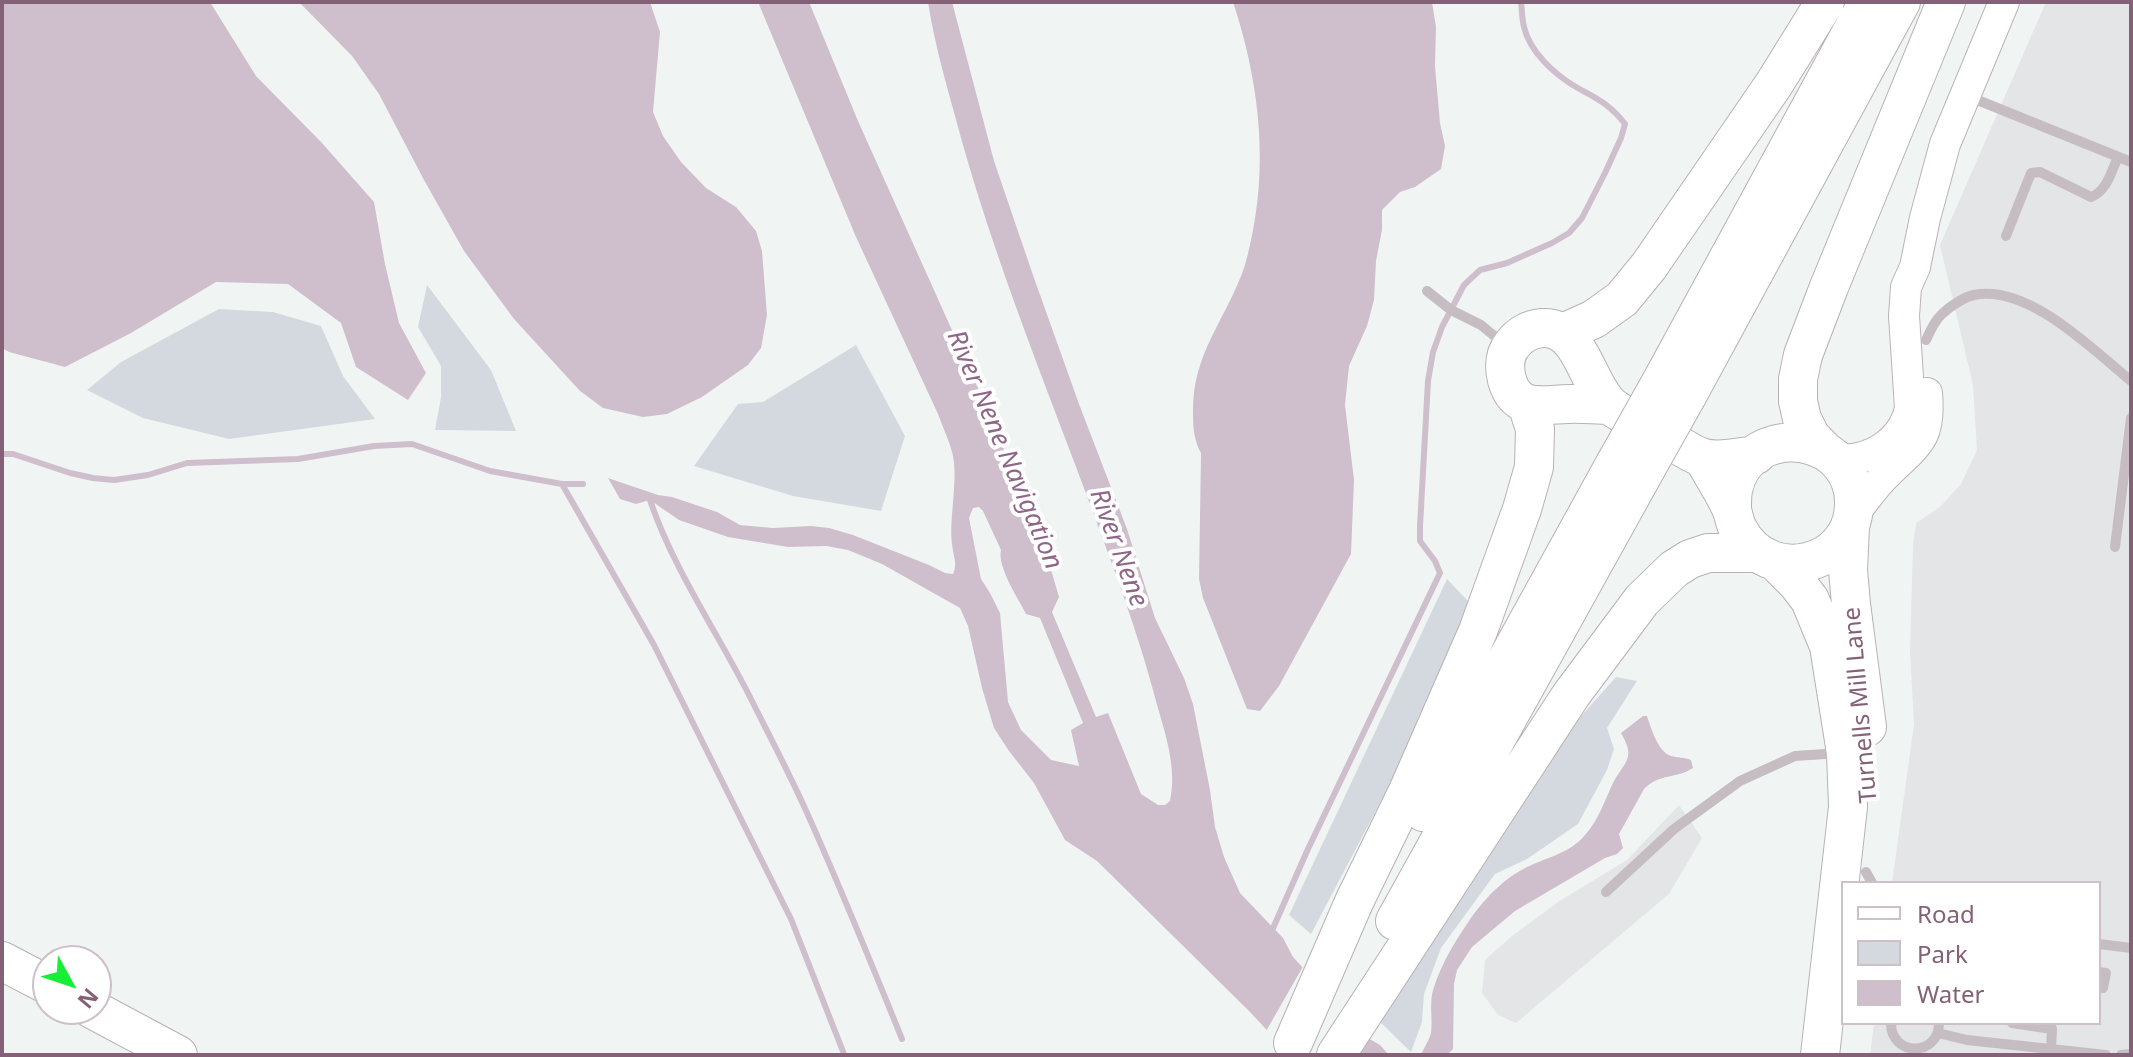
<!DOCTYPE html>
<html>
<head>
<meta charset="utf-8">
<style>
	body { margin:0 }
	#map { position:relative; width:2133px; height:1057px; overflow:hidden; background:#f0f5f4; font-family:"Noto Sans",sans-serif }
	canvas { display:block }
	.frame { position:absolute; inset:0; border:4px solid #846177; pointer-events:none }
	.legend { position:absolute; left:1841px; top:881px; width:260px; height:144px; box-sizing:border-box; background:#fff; border:2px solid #cec0c9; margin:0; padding:10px 14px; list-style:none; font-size:24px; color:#846177 }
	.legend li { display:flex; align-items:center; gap:16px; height:40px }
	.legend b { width:40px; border:2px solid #cec0c9 }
	.north { position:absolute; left:32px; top:945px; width:80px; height:80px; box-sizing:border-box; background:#fff; border:2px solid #cec0c9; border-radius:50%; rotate:130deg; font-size:22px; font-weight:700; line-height:32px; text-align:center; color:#846177 }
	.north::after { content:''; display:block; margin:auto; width:28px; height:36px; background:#16ef36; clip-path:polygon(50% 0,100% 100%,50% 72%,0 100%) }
</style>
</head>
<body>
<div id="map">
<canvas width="2133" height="1057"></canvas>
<div class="frame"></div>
<ul class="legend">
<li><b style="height:10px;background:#fff"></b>Road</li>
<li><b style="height:22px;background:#d4d9df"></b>Park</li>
<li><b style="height:22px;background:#cfbfcc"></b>Water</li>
</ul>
<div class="north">N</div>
</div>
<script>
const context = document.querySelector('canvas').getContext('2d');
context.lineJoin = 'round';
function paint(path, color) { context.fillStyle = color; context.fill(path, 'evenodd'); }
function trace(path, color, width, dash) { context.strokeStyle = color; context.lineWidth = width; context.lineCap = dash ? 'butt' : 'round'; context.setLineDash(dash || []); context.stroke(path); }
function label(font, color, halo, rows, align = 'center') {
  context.font = font + ' "Noto Sans",sans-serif'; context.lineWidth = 8; context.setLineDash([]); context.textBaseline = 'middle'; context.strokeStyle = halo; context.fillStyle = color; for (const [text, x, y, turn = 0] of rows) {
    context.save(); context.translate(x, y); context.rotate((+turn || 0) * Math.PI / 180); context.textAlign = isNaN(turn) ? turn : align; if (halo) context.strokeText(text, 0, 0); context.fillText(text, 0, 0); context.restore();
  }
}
paint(new Path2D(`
	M2046 2H2131V1055H1870L1874 1023H2099V883H1892L1914 724 1910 652 1913 545 1916 523 1940 507 1961 484 1977 450 1973 385 1940 245Z
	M1679 805 1702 838 1669 894 1516 1023 1498 1015 1482 993 1485 960 1512 936 1558 902 1627 860Z`), '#e4e5e6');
paint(new Path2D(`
	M427 285 491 370 516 431 435 430 441 397V366L418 327Z
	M219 309 273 312 321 326 343 376 375 419 229 439 143 418 87 390 121 362Z
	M856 345 905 436 881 511 793 496 694 466 738 404 763 402Z
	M1447 579 1470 603 1388 788 1311 934 1289 915Z
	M1616 677 1637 681 1607 728 1614 749 1607 770 1578 824 1527 859 1495 874 1441 948 1424 994 1422 1022 1411 1052 1379 1021 1574 724Z`), '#d4d9df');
paint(new Path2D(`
	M2 2H210L256 76 322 143 374 202 385 264 399 323 426 373 408 400 356 367 341 323 288 284 216 282 131 333 65 367 9 352 2 348Z
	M299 2H650L660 32 653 112 663 136 681 162 706 188 736 207 756 231 762 251 767 315 761 348 748 365 702 397 667 414 643 417 603 408 580 391 514 319 464 251 424 180 379 94 352 56Z
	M758 2H809L858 121 978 388 1042 539 1059 597 1052 612 1096 717 1108 713 1141 794 1158 805H1165L1170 801C1177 769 1166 736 1157 705 1146 662 1132 620 1117 578 1065 431 1003 288 961 138 949 93 935 48 928 2H952L994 161 1034 278 1079 404 1127 529 1155 618 1184 678 1193 704 1210 790 1215 827 1224 857 1240 893 1283 938 1293 957 1368 1038 1380 1045 1389 1055H1290L1250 1012 1097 861 1065 840 1034 783 1009 751 994 728 982 688 968 626 960 608 882 564 848 550 826 546 788 547 728 537 679 520 650 500 636 504 620 499 608 478 658 495 672 497 717 512 740 525 773 528 811 526 829 528 853 535 929 565 945 573 953 574C958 564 953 556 952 544 949 517 958 482 953 456 950 442 943 428 938 414L856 237ZM979 507 983 511 1001 550C997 567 1018 598 1026 614L1040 618 1083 723 1071 730 1079 766 1051 760 1021 730 1008 702 1000 613 990 593 981 579 969 518 973 508Z
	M1233 2H1432L1436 27 1435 66 1440 123 1445 146 1441 169 1415 187 1400 192 1382 210V230L1376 261 1374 300 1367 326 1349 366 1345 405 1354 480 1351 554 1279 686 1260 711 1247 709 1203 598 1199 579 1201 453C1194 440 1193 429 1193 413 1192 352 1227 319 1245 265 1248 254 1251 241 1253 230 1268 153 1257 75 1233 2Z
	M1643 716H1647C1651 728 1658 752 1671 756 1678 758 1684 757 1691 760L1693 768C1676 779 1660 773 1644 789L1619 834 1623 848 1617 854 1605 858 1515 911 1472 947 1457 970 1454 984 1453 1049 1447 1055H1421C1424 1048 1429 1040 1431 1033 1433 1019 1429 1004 1433 990 1441 963 1457 938 1473 915 1487 896 1506 877 1527 867 1548 857 1570 853 1585 835 1599 820 1605 799 1614 781 1627 759 1635 758 1621 733Z`), '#cfbfcc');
paint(new Path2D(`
	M1305 963 1370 1035 1359 1055H1285L1265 1033Z`), '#f0f5f4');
trace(new Path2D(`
	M2 454H13L70 473 93 478 114 480 148 475 187 463 298 459 374 446 412 444 490 471 562 484H583
	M562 484 654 645 791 919 844 1054
	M650 500C672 566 717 632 749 695 767 731 786 767 803 804 838 881 870 960 902 1039
	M1270 935 1308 849 1440 573 1435 561 1420 541V526L1428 381 1433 352 1442 327 1464 285 1480 270 1507 263 1552 243 1569 233 1582 218 1605 173 1621 138 1625 124C1610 104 1597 99 1576 87 1554 74 1530 52 1524 27 1522 19 1522 10 1521 2`), '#cfbfcc', 6);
const secondary = new Path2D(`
	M1835 459C1869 463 1903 442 1910 408L1904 316 1906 287 1915 267 1925 218 1945 144 2004 2
	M1853 515C1865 501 1875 484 1889 472 1919 443 1931 438 1927 393`);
const highway = new Path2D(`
	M1563 333 1594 319 1622 299 1649 266 1774 84 1825 2
	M1661 382 1868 2
	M1687 396 1901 2
	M1609 405C1595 405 1581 403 1567 404 1541 405 1516 412 1507 380 1504 368 1504 355 1512 345 1519 335 1530 329 1542 328 1581 325 1587 386 1611 406 1626 418 1647 426 1664 436 1676 443 1689 453 1701 457 1717 463 1739 457 1756 455
	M1822 448 1811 437 1802 419 1798 401V379L1803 355 1829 287 1946 2
	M1703 458C1712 474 1722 489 1730 506 1734 513 1734 522 1738 529 1754 561 1789 572 1821 557 1837 550 1850 533 1853 515 1866 433 1748 415 1733 490 1732 496 1732 503 1732 509
	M1850 527 1848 570 1851 604 1867 727
	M1777 563 1797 583 1810 600 1829 646 1846 753 1848 807 1820 1055
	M1423 812 1616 462
	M1395 921 1642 476
	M2 961 48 985
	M92 1009 178 1055
	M1293 1043 1354 902 1408 791 1478 631 1522 509 1534 467 1535 429 1527 404
	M1336 1055 1571 695 1642 600 1674 569 1690 559 1708 553H1757`);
trace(secondary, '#bcb1b8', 32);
trace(highway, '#b8b0b5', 40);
trace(new Path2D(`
	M1970 97 2131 162
	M2006 236 2031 173 2040 172 2091 197C2107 191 2111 172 2118 157
	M1427 291 1451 310 1481 325 1504 344
	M1926 340C1930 331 1935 320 1942 314 1949 307 1964 297 1974 295 2028 284 2092 349 2131 381
	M2115 547 2131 418
	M1866 872 1872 883
	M1606 892 1674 829 1740 781 1795 756 1840 753
	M2099 944 2131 948
	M2099 972 2106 973 2103 988
	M1891 1023C1891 1057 1939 1057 1939 1023
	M2012 1023 2052 1029 2051 1049
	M1938 1033 1967 1040 2106 1055
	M2121 1055 2131 1054`), '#c6bdc2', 10);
trace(secondary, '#fff', 30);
trace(highway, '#fff', 38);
const highwayBridge = new Path2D(`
	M1616 462 1661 382
	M1642 476 1687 396`);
trace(highwayBridge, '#b8b0b5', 40, []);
trace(highwayBridge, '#fff', 38);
label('24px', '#846177', '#fff', [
	["Turnells Mill Lane",1861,705,-95]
]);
label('italic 26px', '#8f6688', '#fff', [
	["River Nene Navigation",1004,450,67],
	["River Nene",1118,548,70]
]);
</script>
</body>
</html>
